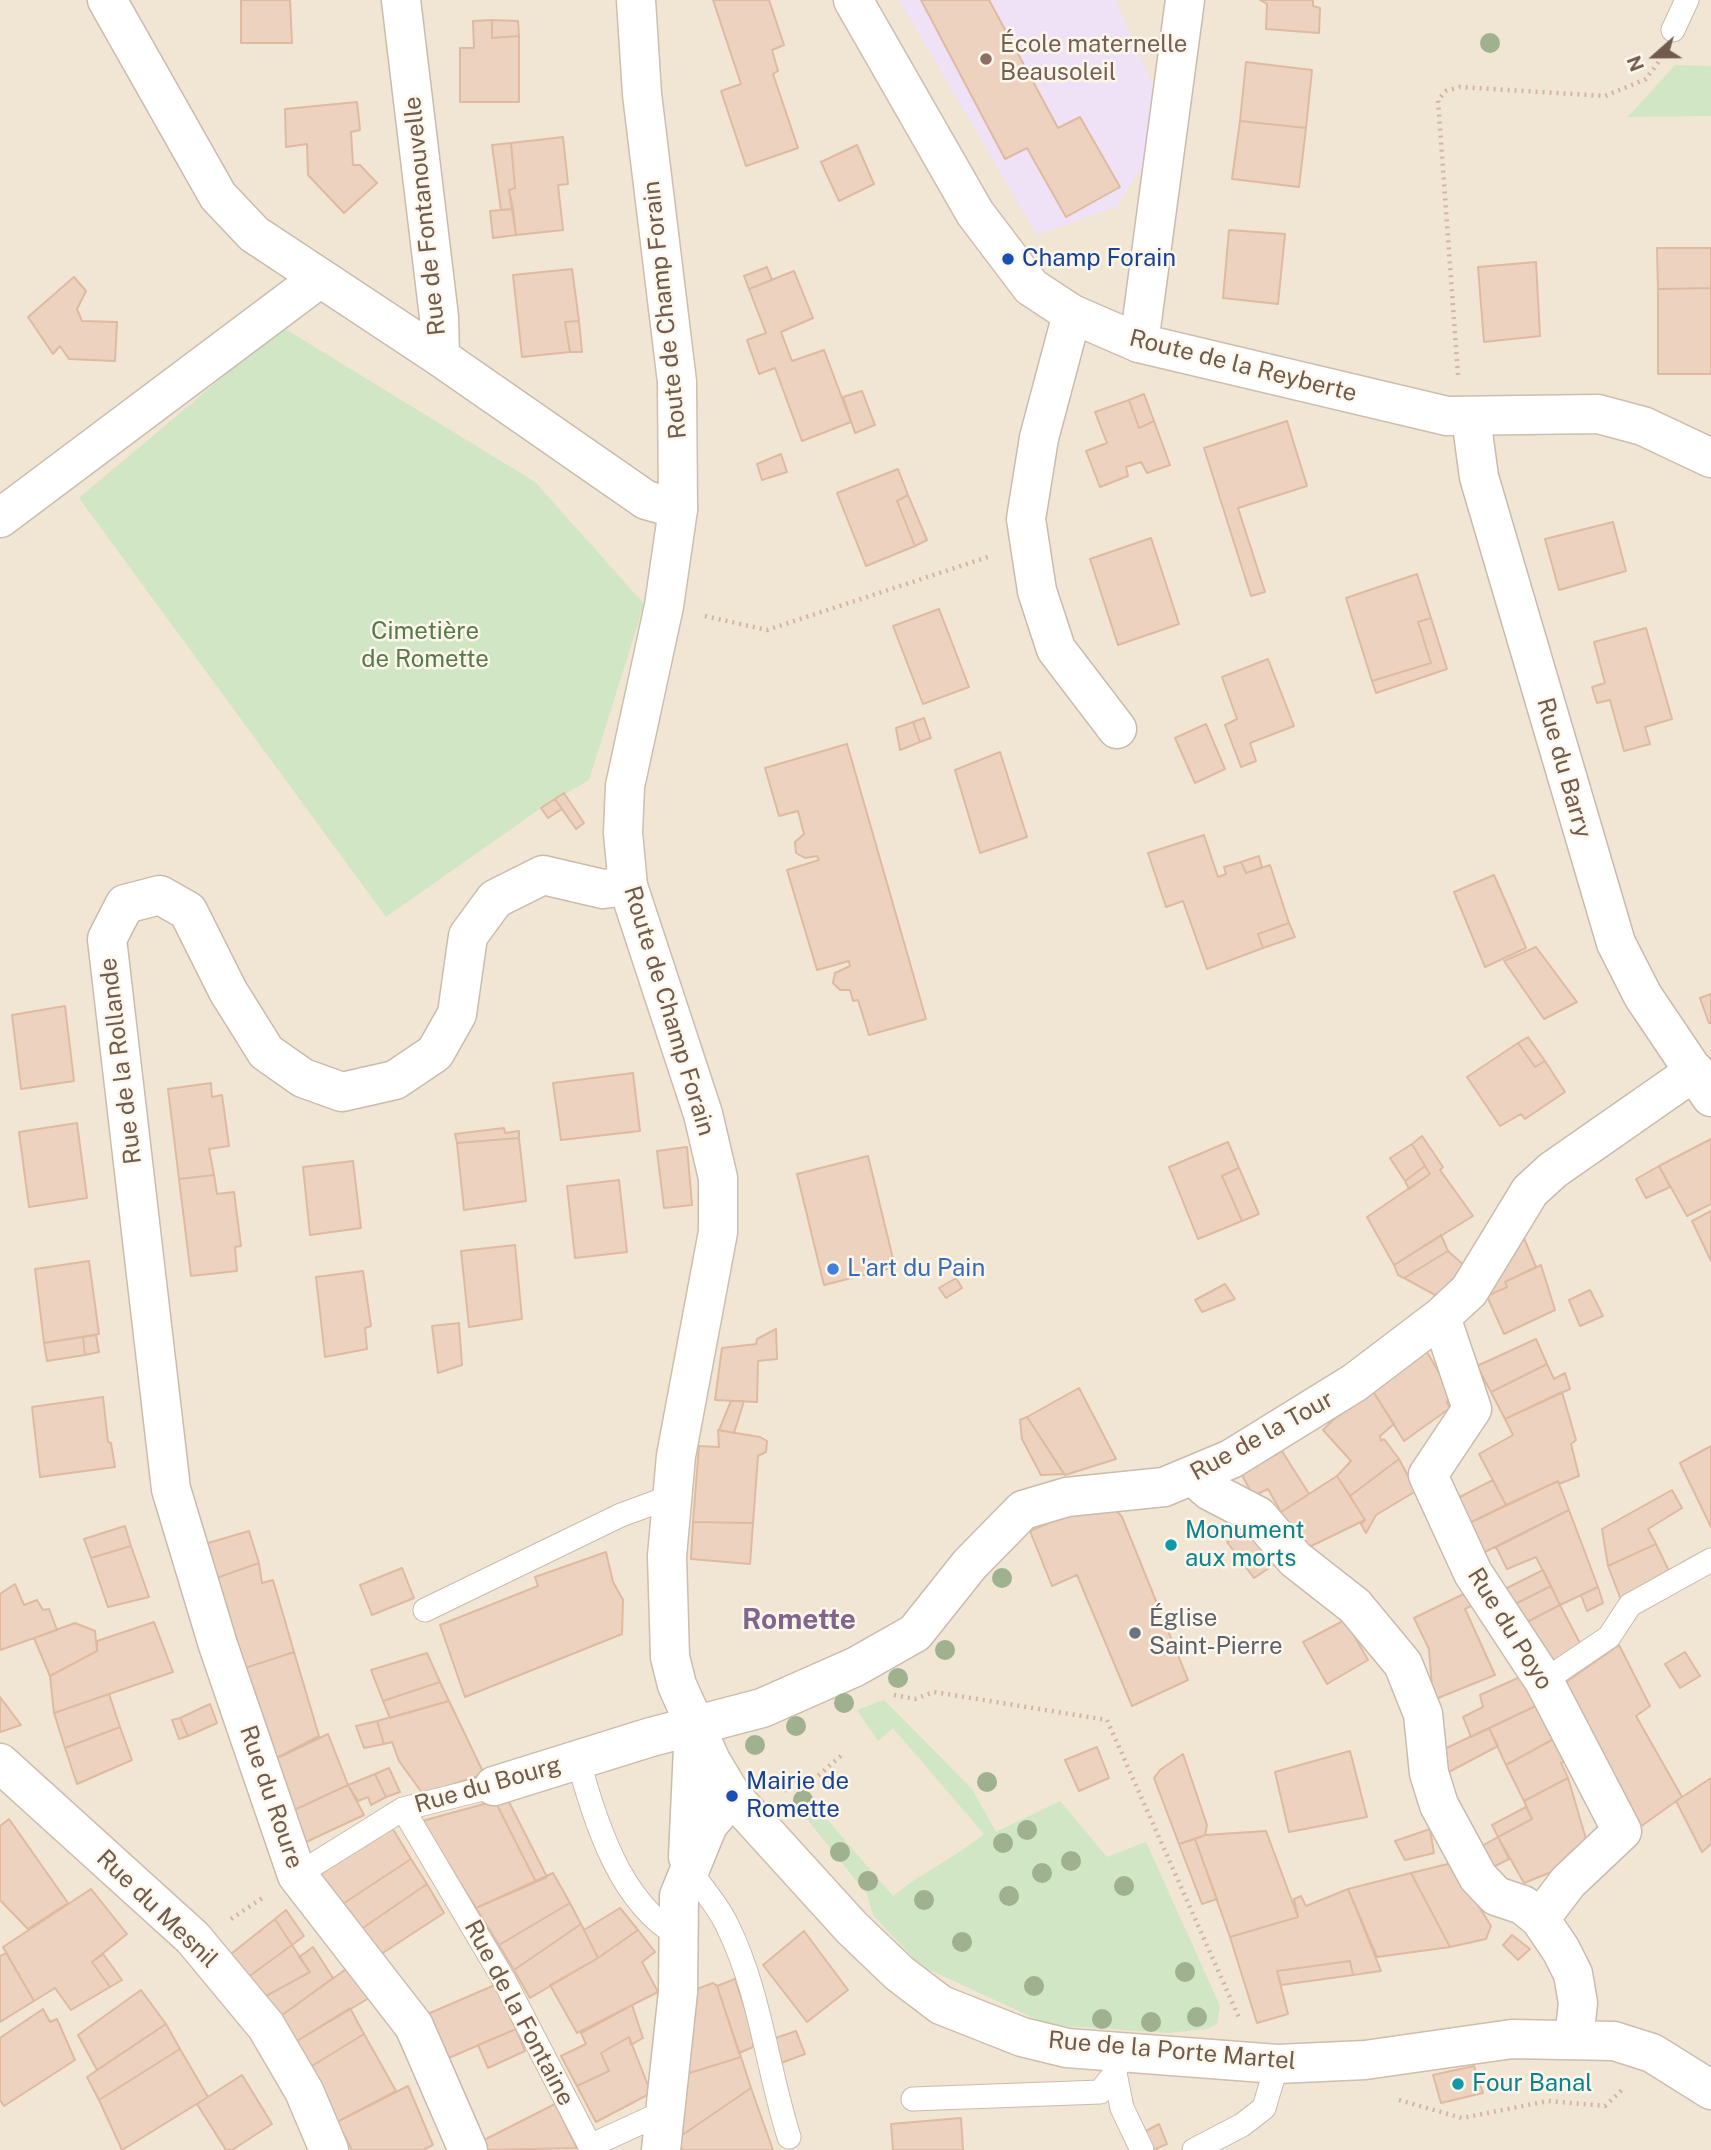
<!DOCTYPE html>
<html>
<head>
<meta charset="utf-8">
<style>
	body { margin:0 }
	#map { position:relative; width:1711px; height:2150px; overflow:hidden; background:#faf3e5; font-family:"Public Sans",sans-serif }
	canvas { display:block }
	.north { position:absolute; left:1620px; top:21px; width:70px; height:70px; -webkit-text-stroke:5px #fdf7eb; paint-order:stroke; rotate:249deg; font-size:19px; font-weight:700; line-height:28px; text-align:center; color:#715b4d }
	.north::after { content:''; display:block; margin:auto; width:24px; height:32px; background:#715b4d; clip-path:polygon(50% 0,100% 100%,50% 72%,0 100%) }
</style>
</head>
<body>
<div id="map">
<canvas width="1711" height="2150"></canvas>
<div class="north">N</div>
</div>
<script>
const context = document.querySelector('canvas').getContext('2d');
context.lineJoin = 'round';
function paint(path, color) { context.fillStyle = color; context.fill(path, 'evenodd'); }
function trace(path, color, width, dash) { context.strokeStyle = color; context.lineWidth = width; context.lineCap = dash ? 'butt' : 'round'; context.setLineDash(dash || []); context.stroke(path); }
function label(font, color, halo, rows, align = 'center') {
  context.font = font + ' "Public Sans",sans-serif'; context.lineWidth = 5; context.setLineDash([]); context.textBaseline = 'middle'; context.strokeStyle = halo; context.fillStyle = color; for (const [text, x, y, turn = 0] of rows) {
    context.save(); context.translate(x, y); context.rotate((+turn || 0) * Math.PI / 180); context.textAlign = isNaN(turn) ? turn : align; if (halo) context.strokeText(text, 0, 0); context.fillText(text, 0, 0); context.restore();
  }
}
paint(new Path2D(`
	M0 0H1711V2150H0Z`), '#f1e5d4');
paint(new Path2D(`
	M899 0H1116L1154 88 1149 156 1116 207 1037 235Z`), '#f0e2f6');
paint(new Path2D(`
	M1675 65 1711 66V116L1628 117Z
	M282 327 535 482 644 604 589 780 541 808 386 917 79 498Z
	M884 1700 972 1789 996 1832 1060 1801 1107 1857 1146 1842 1220 2006 1217 2024 1206 2029 1168 2033 1049 2025 921 1966 873 1915 867 1894 795 1804 805 1794 893 1896C922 1872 955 1858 984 1834L893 1728 878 1741 857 1710Z`), '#d1e6c5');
const building = new Path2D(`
	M241 0H290L292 43H241Z
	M713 0H769L784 45 772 50 778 71 773 74 798 148 746 166 721 91 741 84Z
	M921 0H989L1058 128 1080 117 1120 187 1066 217 1027 148 1005 159Z
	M1260 0H1313V6L1320 8 1319 33 1266 29 1267 4Z
	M492 20 518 21 519 36 492 38Z
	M492 20V38L519 36V102H460V48H474L473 21Z
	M1246 62 1312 70 1306 128 1240 121Z
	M357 102 360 130 351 132 353 165H360L377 183 344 213 308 175 307 144 286 147 285 109Z
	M1240 121 1306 128 1299 187 1232 179Z
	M563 137 568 184 558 185 563 230 516 235 509 190 515 188 511 143Z
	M511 143 515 188 509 190 513 209 501 210 492 145Z
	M857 145 874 184 839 201 821 162Z
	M513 209 516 235 493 238 490 211Z
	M1229 230 1285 234 1278 304 1223 298Z
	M1657 248H1711V288L1658 289Z
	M1536 262 1540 336 1484 342 1478 267Z
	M767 267 772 280 749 289 744 276Z
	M572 269 579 321 565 322 570 352 522 357 513 275Z
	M794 271 813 318 781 332 792 361 824 350 851 422 802 441 775 368 759 374 747 340 766 333 749 289Z
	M74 277 86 291 77 309 82 321 117 322 115 361 69 359 60 346 53 354 28 317Z
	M1711 288V374H1658V289Z
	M579 321 582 352H570L565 322Z
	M862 391 875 425 855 433 843 397Z
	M1144 394 1154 421 1139 428 1129 400Z
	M1129 400 1139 428 1154 421 1170 465 1147 473 1141 462 1126 467 1128 476 1100 487 1086 451 1107 443 1095 412Z
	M1287 421 1307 486 1238 508 1265 592 1251 596 1204 448Z
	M781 454 787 472 762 480 757 464Z
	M898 469 908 495 897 501 915 546 866 566 837 493Z
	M908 495 927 540 915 546 897 501Z
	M1613 522 1626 571 1559 590 1545 539Z
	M1151 538 1179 624 1118 645 1090 559Z
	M1417 574 1431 618 1418 622 1431 663 1372 681 1346 598Z
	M939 609 969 687 923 704 893 626Z
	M1431 618 1447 669 1376 693 1372 681 1431 663 1418 622Z
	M1646 628 1672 719 1645 727 1650 744 1624 751 1610 700 1597 703 1592 687 1605 683 1594 642Z
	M1268 659 1294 726 1250 743 1256 761 1241 767 1225 725 1237 719 1222 677Z
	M924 718 931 738 920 742 913 722Z
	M913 722 920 742 900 750 896 728Z
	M1206 724 1225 769 1195 783 1175 738Z
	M847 744 926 1019 869 1035 858 1000 853 1001 850 990H840L833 983 835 973 850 966 849 961 817 970 787 870 819 860 817 856 805 858 796 853 795 842 804 834 798 811 779 816 765 768Z
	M1000 752 1027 837 980 853 955 770Z
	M564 793 584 823 576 829 555 799Z
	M555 799 562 809 548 818 541 808Z
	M1204 835 1218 877 1226 874 1224 867 1241 862 1246 873 1270 865 1289 923 1258 934 1263 948 1207 969 1183 901 1166 907 1148 853Z
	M1259 856 1262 868 1246 873 1241 862Z
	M1494 875 1526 948 1485 967 1454 892Z
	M1289 923 1295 937 1263 948 1258 934Z
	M1536 947 1577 1002 1544 1019 1504 961Z
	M1711 994V1023H1709L1700 998Z
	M65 1006 74 1081 21 1089 12 1015Z
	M1528 1037 1545 1061 1535 1067 1518 1043Z
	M1518 1043 1535 1067 1545 1061 1565 1092 1525 1119 1521 1114 1500 1126 1467 1077Z
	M633 1073 640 1131 561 1140 553 1083Z
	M211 1083 212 1097 222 1095 229 1146 209 1149 214 1175 179 1179 168 1089Z
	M77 1123 87 1198 29 1207 19 1132Z
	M504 1128 505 1133 519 1131V1138L457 1143 455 1134Z
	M1422 1136 1443 1167 1440 1170 1473 1216 1394 1265 1367 1217 1430 1174 1412 1144Z
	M519 1138 526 1201 464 1210 457 1143Z
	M1711 1139V1204L1687 1216 1659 1166Z
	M1228 1142 1239 1168 1222 1176 1242 1221 1198 1239 1169 1167Z
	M1412 1144 1425 1166 1405 1181 1390 1158Z
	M687 1147 692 1205 664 1208 657 1151Z
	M868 1156 895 1267 824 1285 797 1174Z
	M353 1161 361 1228 310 1235 303 1167Z
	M1425 1166 1430 1174 1409 1189 1405 1181Z
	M1659 1166 1670 1187 1646 1198 1636 1179Z
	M1239 1168 1259 1214 1242 1221 1222 1176Z
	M214 1175 217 1194 234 1192 241 1246 235 1247 237 1271 191 1276 179 1179Z
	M619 1180 627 1252 575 1258 567 1186Z
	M1711 1211V1261L1692 1221Z
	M1441 1235 1448 1251 1404 1278 1398 1275 1394 1265Z
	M1524 1238 1536 1267 1505 1282 1507 1287 1487 1296Z
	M515 1245 522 1319 469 1327 461 1251Z
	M1448 1251 1466 1267 1437 1296 1404 1278Z
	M89 1261 99 1334 44 1343 35 1269Z
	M1541 1265 1555 1310 1504 1334 1487 1296 1507 1287 1505 1282Z
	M363 1271 371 1326 365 1328 367 1349 325 1357 316 1277Z
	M956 1278 962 1288 946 1298 939 1288Z
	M1225 1284 1235 1299 1202 1312 1195 1300Z
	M1590 1290 1603 1316 1580 1326 1569 1300Z
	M459 1323 462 1365 438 1373 432 1326Z
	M776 1329 777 1359 758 1361 757 1402 715 1400 722 1348 756 1344 757 1339Z
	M96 1335 99 1352 85 1355 83 1337Z
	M83 1337 85 1355 47 1361 44 1343Z
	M1536 1339 1547 1364 1491 1392 1477 1366Z
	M1421 1342 1453 1396 1447 1402 1450 1408 1404 1441 1369 1385Z
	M1547 1364 1554 1379 1565 1373 1570 1389 1505 1419 1491 1392Z
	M1369 1385 1394 1424 1380 1436 1381 1441 1384 1439 1399 1459 1350 1496 1337 1476 1351 1461 1323 1430Z
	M1079 1388 1116 1459 1065 1475 1027 1417Z
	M1562 1392 1576 1440 1571 1444 1579 1476 1559 1484 1558 1481 1506 1505 1479 1454 1513 1435 1505 1419Z
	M103 1397 108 1442 111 1443 115 1467 40 1477 32 1407Z
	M731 1401H744L734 1433 719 1430Z
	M1027 1417 1064 1474 1041 1475 1022 1439 1020 1420Z
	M718 1430 760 1437 767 1441 766 1452 758 1456 753 1523 693 1522 699 1446 719 1447Z
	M1711 1446V1527L1680 1463Z
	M1282 1451 1309 1494 1281 1512 1268 1489 1253 1496 1241 1473Z
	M1399 1459 1416 1491 1376 1515 1366 1533 1361 1524 1365 1520 1350 1496Z
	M1337 1476 1365 1520 1303 1550 1281 1512Z
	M1493 1480 1506 1505 1461 1527 1448 1503Z
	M1558 1481 1569 1510 1477 1556 1461 1527Z
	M1672 1490 1682 1508 1648 1529 1656 1544 1608 1566 1602 1529Z
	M1088 1506 1115 1509 1122 1517 1188 1680 1132 1706 1077 1575 1052 1586 1030 1531Z
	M1569 1510 1598 1587 1560 1605 1536 1557 1507 1569 1496 1547Z
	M693 1522 753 1523 750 1564 691 1559Z
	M125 1526 131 1546 91 1558 84 1539Z
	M1250 1528 1275 1564 1254 1578 1227 1542Z
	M249 1531 259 1563 208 1581 198 1546Z
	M1656 1544 1669 1571 1621 1600 1608 1566Z
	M131 1546 149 1597 108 1607 91 1558Z
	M606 1552 613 1582 623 1600 622 1634 465 1697 440 1625 538 1586 535 1577Z
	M259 1563 262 1583 273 1580 294 1652 236 1671 208 1581Z
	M402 1568 414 1598 372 1615 360 1585Z
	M1543 1570 1551 1586 1509 1607 1499 1592Z
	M15 1584 24 1605 37 1600 43 1610 49 1609 57 1630 0 1650V1594Z
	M1551 1586 1560 1605 1521 1625 1509 1607Z
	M1598 1587 1603 1603 1587 1611 1581 1595Z
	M1476 1588 1480 1601 1465 1609 1495 1675 1433 1700 1429 1649 1414 1618Z
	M1560 1605 1582 1647 1548 1668 1521 1625Z
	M1345 1620 1368 1660 1327 1684 1303 1642Z
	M154 1622 173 1672 54 1713 50 1676 97 1651V1641Z
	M75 1623 95 1631 97 1651 50 1676 34 1638Z
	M1619 1645 1650 1706 1636 1716 1682 1797 1633 1832 1559 1687Z
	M294 1652 319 1736 269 1762 236 1671Z
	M1685 1652 1700 1676 1680 1688 1665 1664Z
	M427 1653 440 1682 383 1701 371 1670Z
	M1529 1673 1546 1701 1471 1737 1463 1717 1483 1707 1480 1695Z
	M440 1682 449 1701 390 1718 383 1701Z
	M109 1694 120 1727 65 1748 54 1713Z
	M0 1697 21 1725 0 1732Z
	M449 1701 484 1774 423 1794 399 1761 392 1742 384 1744 377 1721Z
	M1546 1701 1561 1735 1506 1765 1489 1728Z
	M210 1704 217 1723 188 1736 180 1718Z
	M180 1718 188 1736 179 1739 172 1720Z
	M377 1721 384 1744 364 1748 356 1726Z
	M120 1727 132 1760 77 1784 65 1748Z
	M1489 1728 1498 1746 1445 1774 1438 1752Z
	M328 1734 348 1785 292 1811 269 1762Z
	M1561 1735 1573 1758 1561 1763 1568 1778 1524 1801 1506 1765Z
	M1097 1747 1109 1778 1079 1791 1065 1760Z
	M1350 1751 1367 1817 1289 1832 1275 1772Z
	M1183 1754 1207 1825 1205 1835 1179 1844 1154 1778 1160 1770Z
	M389 1768 400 1792 386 1797 375 1774Z
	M375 1774 386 1797 371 1805 368 1797 358 1801 348 1785Z
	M1568 1778 1589 1849 1554 1871 1524 1883 1498 1837 1532 1819 1524 1801Z
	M1711 1778V1844L1702 1852 1676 1801Z
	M348 1785 364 1815 306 1842 292 1811Z
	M507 1798 547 1877 536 1882 495 1801Z
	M495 1801 536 1882 476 1908 422 1821Z
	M1526 1807 1532 1819 1498 1837 1492 1825Z
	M9 1819 68 1903 28 1929 0 1900V1826Z
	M391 1826 411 1859 335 1909 315 1878Z
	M1430 1829 1434 1853 1405 1860 1395 1841Z
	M1266 1831 1298 1917 1230 1937 1195 1839 1205 1835Z
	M1498 1837 1509 1859 1491 1868 1480 1847Z
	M1195 1839 1217 1899 1202 1904 1179 1844Z
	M411 1859 427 1884 354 1934 335 1909Z
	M1452 1863 1491 1926 1486 1939 1450 1947 1411 1873Z
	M553 1873 570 1903 499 1945 476 1908Z
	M1411 1873 1450 1947 1377 1957 1348 1889Z
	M427 1884 444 1913 372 1960 354 1934Z
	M91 1889 127 1934 92 1962 110 1987 71 2010 55 1988 34 2001 3 1947Z
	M1348 1889 1381 1971 1353 1975 1350 1961 1277 1971 1288 2014 1257 2023 1230 1937 1298 1917 1294 1899 1301 1896 1306 1906Z
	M570 1903 581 1924 514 1970 499 1945Z
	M620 1908 638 1930 598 1958 584 1930Z
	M286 1910 304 1936 292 1945 275 1919Z
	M275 1919 292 1945 240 1983 222 1961Z
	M581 1924 598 1958 530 1998 514 1970Z
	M638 1930 655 1952 642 1962 658 1992 577 2033 550 1985 598 1958Z
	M804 1931 848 1990 807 2022 763 1965Z
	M1512 1935 1530 1949 1518 1960 1503 1945Z
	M292 1945 310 1972 257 2001 240 1983Z
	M313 1947 333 1978 274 2021 257 2001 310 1972 299 1957Z
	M6 1953 34 2001 0 2022V1956Z
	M103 1954 122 1980 110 1987 92 1962Z
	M1350 1961 1353 1975 1281 1985 1277 1971Z
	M353 1964 374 1995 292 2044 274 2021Z
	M735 1979 754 2036 753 2047 739 2053 717 1986Z
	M713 1983 717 1986 741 2057 680 2076 689 1992Z
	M495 1985 516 2029 444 2060 423 2016Z
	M141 1990 166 2024 97 2070 78 2035Z
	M632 2005 643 2038 631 2045 629 2037 601 2053 609 2071 577 2086 561 2056 586 2044 581 2033Z
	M350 2008 364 2034 307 2069 292 2044Z
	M43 2009 50 2022 57 2019 75 2060 4 2106 0 2100V2038Z
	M166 2024 180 2049 99 2100 87 2077Z
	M516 2029 525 2051 488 2068 478 2045Z
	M796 2031 805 2054 781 2063 773 2039Z
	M364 2034 396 2091 337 2122 307 2069Z
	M629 2037 651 2093 596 2122 577 2086 609 2071 601 2053Z
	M180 2049 208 2097 122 2150 99 2100Z
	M741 2057 751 2088 678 2138 680 2076Z
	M1474 2066 1483 2093 1441 2103 1433 2075Z
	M242 2075 272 2124 232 2150H226L197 2104Z
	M408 2086 433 2145 423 2150H352L337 2122Z
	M751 2088 773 2150H682L678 2138Z
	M555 2104 577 2148 486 2150 482 2141Z
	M961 2118 963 2150H893L891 2124Z
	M1159 2124 1167 2144 1153 2150 1144 2132Z`);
paint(building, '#edd3bf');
trace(building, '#debaa1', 2);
const lane = new Path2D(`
	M1673 30 1687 0
	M425 1610 621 1515 670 1497
	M1544 1681 1609 1637 1630 1605 1711 1560
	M578 1760C596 1822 619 1902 679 1936
	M403 1809 504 1980 590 2146 666 2111
	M688 1868C700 1886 718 1905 727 1925 760 1991 767 2068 789 2137
	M297 1875 403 1809 494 1786
	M1115 2073 1122 2108 1142 2150
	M913 2099 1100 2092 1115 2073 1120 2052
	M1194 2150 1242 2125 1264 2108 1277 2064`);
const street = new Path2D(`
	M107 0 218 196 254 234 440 357
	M401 0 439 317 440 357 646 500 678 509
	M1072 314 1039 438 1026 519 1037 591 1056 649 1117 729
	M1139 343 1185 0
	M1471 418 1479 477 1616 943 1643 996 1711 1097
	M0 518 320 278
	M1441 1317 1472 1409 1428 1475 1473 1573 1544 1681 1622 1831 1568 1882 1540 1919
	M1194 1477 1210 1491 1258 1516 1295 1559 1355 1606 1403 1664 1423 1714 1429 1773 1439 1805 1478 1877 1496 1896 1523 1905 1540 1919 1561 1950 1573 1974 1578 2003 1574 2039
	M494 1786 651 1737 762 1708 855 1667 915 1633 970 1564 1023 1510 1067 1497 1164 1487 1231 1459 1354 1383 1441 1317 1469 1291 1530 1191 1553 1170 1695 1071
	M688 1857 694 1726
	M468 2150 414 2026 297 1875 218 1645 171 1489 107 939 125 904 160 895 188 911 228 991 266 1052 303 1078 342 1092 395 1080 435 1053 457 1014 468 936 495 899 543 875 603 889 628 886
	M661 2150 678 1992 679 1896 708 1825 732 1796`);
const secondary = new Path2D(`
	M636 0 642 94 677 382 678 509 664 606 625 786 623 833 628 886 703 1114 718 1178V1232L676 1456 667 1556 670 1657 677 1685 711 1761 732 1796 852 1928 899 1973 941 2005 1022 2037 1067 2048 1277 2064 1365 2060 1512 2039 1614 2041 1652 2053 1711 2090
	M853 0 975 213 1031 287 1072 314 1139 343 1447 416 1598 414 1643 426 1711 458
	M0 1763 193 1938 266 2026 304 2091 329 2150`);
trace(lane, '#cbbbac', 25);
trace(street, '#cbbbac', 41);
trace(secondary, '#cfbdad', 41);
trace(new Path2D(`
	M1458 375 1438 100 1446 91 1460 87 1605 96 1646 79 1660 60
	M705 616 767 630 991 556
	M894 1695 915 1699 934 1692 1107 1720 1240 2020
	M784 1791 801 1777 812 1781 843 1754
	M231 1919 264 1897
	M1399 2100 1462 2118 1548 2101 1605 2106 1624 2088`), '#d2b6a3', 4.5, [2, 5]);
trace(lane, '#fff', 23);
trace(street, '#fff', 38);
trace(secondary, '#fff', 38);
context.fillStyle = '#a0b18f';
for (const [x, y] of [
	[1490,43],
	[1002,1578],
	[945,1650],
	[898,1678],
	[844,1703],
	[796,1726],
	[755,1745],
	[987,1782],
	[803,1800],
	[1027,1830],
	[1003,1843],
	[840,1852],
	[1071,1861],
	[1042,1873],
	[868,1881],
	[1124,1886],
	[1009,1896],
	[924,1900],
	[962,1942],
	[1185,1972],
	[1034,1986],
	[1197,2017],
	[1102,2019],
	[1151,2022]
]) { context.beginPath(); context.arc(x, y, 10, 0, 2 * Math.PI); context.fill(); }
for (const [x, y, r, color] of [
	[986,59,7,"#8d6e63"],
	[1008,259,7,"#1a4fb4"],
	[833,1269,7,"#3f7fe0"],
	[1171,1545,7,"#0f9aa8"],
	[1135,1633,7,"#6b7280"],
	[732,1796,7,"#1a4fb4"],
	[1458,2084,7,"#0f9aa8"]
]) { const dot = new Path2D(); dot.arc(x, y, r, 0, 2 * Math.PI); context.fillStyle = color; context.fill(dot); trace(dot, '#fdf7eb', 2.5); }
label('24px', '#785e54', '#fdf7eb', [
	["École maternelle",1000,45],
	["Beausoleil",1000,73]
], 'left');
label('24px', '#715b4d', '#fdf7eb', [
	["Rue de Fontanouvelle",425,216,-96],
	["Route de Champ Forain",665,310,-96],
	["Route de la Reyberte",1243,366,14],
	["Rue du Barry",1564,768,74],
	["Route de Champ Forain",669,1011,73],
	["Rue de la Rollande",121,1061,-97],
	["Rue de la Tour",1262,1436,-29],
	["Rue du Poyo",1510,1629,58],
	["Rue du Bourg",488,1785,-16],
	["Rue du Roure",271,1797,71],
	["Rue du Mesnil",157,1909,44],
	["Rue de la Fontaine",519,2013,62],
	["Rue de la Porte Martel",1172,2051,5]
]);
label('24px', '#164399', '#fdf7eb', [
	["Champ Forain",1022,259],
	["Mairie de",746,1782],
	["Romette",746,1810]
], 'left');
label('24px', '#567b49', '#fdf7eb', [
	["Cimetière",425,632],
	["de Romette",425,660]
]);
label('24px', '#366cbe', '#fdf7eb', [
	["L'art du Pain",847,1269]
], 'left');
label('24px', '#0d838f', '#fdf7eb', [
	["Monument",1185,1531],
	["aux morts",1185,1559],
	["Four Banal",1472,2084]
], 'left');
label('24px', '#5b616d', '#fdf7eb', [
	["Église",1149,1619],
	["Saint-Pierre",1149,1647]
], 'left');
label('bold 28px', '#81658d', '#fdf7eb', [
	["Romette",799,1620]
]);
</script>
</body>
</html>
